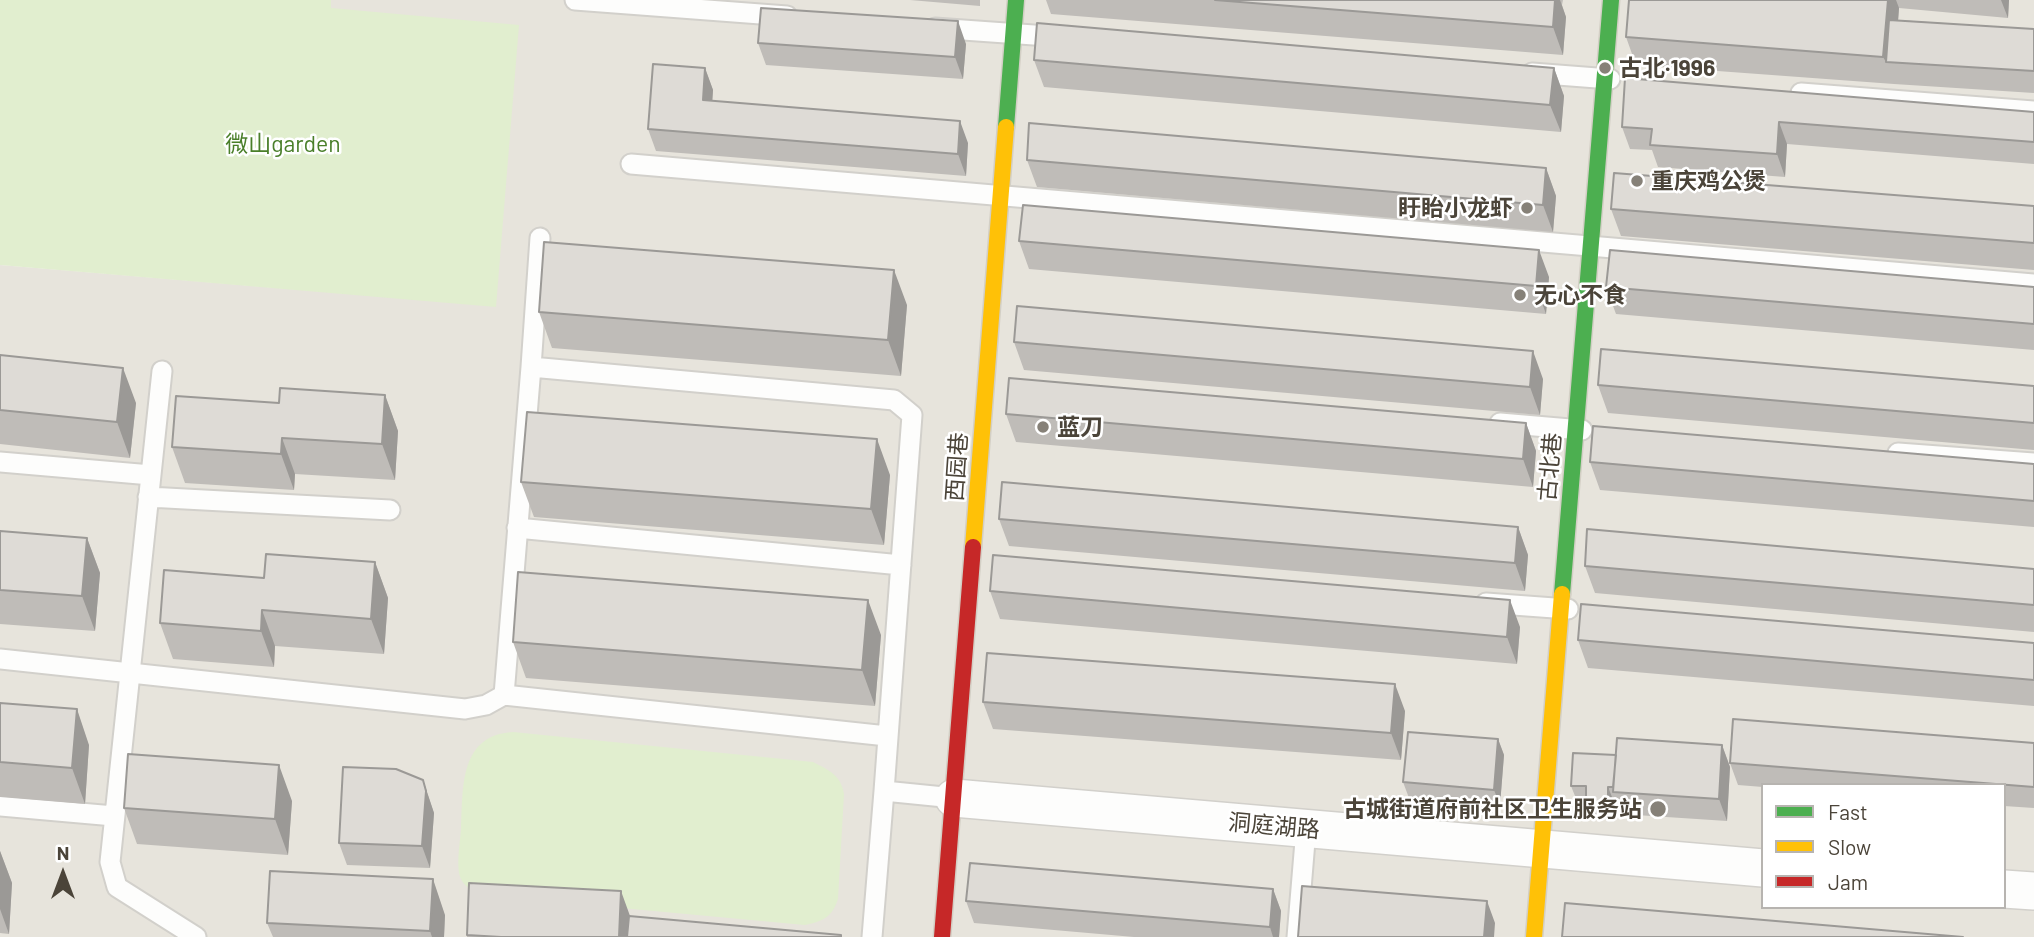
<!DOCTYPE html>
<html>
<head>
<meta charset="utf-8">
<style>
	body { margin:0 }
	#map { position:relative; width:2034px; height:937px; overflow:hidden; background:#f4f2ee; font-family:Barlow,sans-serif }
	canvas { display:block }
	.legend { position:absolute; left:1761px; top:783px; width:245px; height:126px; box-sizing:border-box; background:#fff; border:2px solid #b7b4b0; margin:0; padding:9px 12px; list-style:none; font-size:21px; color:#4b4439 }
	.legend li { display:flex; align-items:center; gap:14px; height:35px }
	.legend b { width:35px; border:2px solid #b7b4b0 }
	.north { position:absolute; left:28px; top:839px; width:70px; height:70px; -webkit-text-stroke:5px #fff; paint-order:stroke; rotate:0deg; font-size:19px; font-weight:700; line-height:28px; text-align:center; color:#4b4439 }
	.north::after { content:''; display:block; margin:auto; width:24px; height:32px; background:#4b4439; clip-path:polygon(50% 0,100% 100%,50% 72%,0 100%) }
</style>
</head>
<body>
<div id="map">
<canvas width="2034" height="937"></canvas>
<ul class="legend">
<li><b style="height:9px;background:#4caf50"></b>Fast</li>
<li><b style="height:9px;background:#ffc107"></b>Slow</li>
<li><b style="height:9px;background:#c62828"></b>Jam</li>
</ul>
<div class="north">N</div>
</div>
<script>
const context = document.querySelector('canvas').getContext('2d');
context.lineJoin = 'round';
function paint(path, color) { context.fillStyle = color; context.fill(path, 'evenodd'); }
function trace(path, color, width, dash) { context.strokeStyle = color; context.lineWidth = width; context.lineCap = dash ? 'butt' : 'round'; context.setLineDash(dash || []); context.stroke(path); }
function label(font, color, halo, rows, align = 'center') {
  context.font = font + ' Barlow,"Noto Sans SC",sans-serif'; context.lineWidth = 5; context.setLineDash([]); context.textBaseline = 'middle'; context.strokeStyle = halo; context.fillStyle = color; for (const [text, x, y, turn = 0] of rows) {
    context.save(); context.translate(x, y); context.rotate((+turn || 0) * Math.PI / 180); context.textAlign = isNaN(turn) ? turn : align; if (halo) context.strokeText(text, 0, 0); context.fillText(text, 0, 0); context.restore();
  }
}
paint(new Path2D(`
	M331 0H2034V937H0V265L496 306 330 8ZM1763 785H2004V907H1763Z`), '#e7e4dc');
paint(new Path2D(`
	M0 0H331V8L519 25 496 307 0 265Z
	M513 732 813 762C829 770 841 775 844 794L838 899C832 917 824 921 805 925L481 895C471 890 461 885 459 873 457 859 460 842 461 829 463 788 459 735 513 732Z`), '#e1eecf');
const lane = new Path2D(`
	M575 0 787 16
	M935 28 1062 37
	M1532 73 1610 79
	M1801 93 2034 111
	M631 164 2034 284
	M531 367 540 238
	M162 371 110 862 117 887 196 937
	M1500 423 1582 430
	M1898 453 2034 463
	M0 462 151 475
	M148 497 390 510
	M517 528 901 565
	M1486 603 1568 609
	M0 659 465 709 486 705 504 695 531 367 894 400 912 415 884 791 954 798
	M504 695 887 736
	M0 806 114 816
	M872 937 884 791
	M1297 937 1306 829`);
const street = new Path2D(`
	M954 798 1763 868
	M2004 889 2034 891`);
const fast = new Path2D(`
	M1006 127 1016 0
	M1562 594 1611 0`);
const slow = new Path2D(`
	M973 547 1006 127
	M1534 937 1562 594`);
const jam = new Path2D(`
	M942 937 973 547`);
trace(lane, '#d2d0cb', 23);
trace(street, '#d2d0cb', 40);
trace(fast, '#d3cfc5', 19);
trace(slow, '#d3cfc5', 19);
trace(jam, '#d3cfc5', 19);
trace(lane, '#fdfdfc', 19);
trace(street, '#fdfdfc', 37);
trace(fast, '#4caf50', 16);
trace(slow, '#ffc107', 16);
trace(jam, '#c62828', 16);
paint(new Path2D(`
	M910 0H980V6Z
	M1046 0H1563L1562 5 1566 17 1563 55 1051 14Z
	M1629 0H2009L2008 18 1899 8 1898 20 2034 29V93L1894 84 1636 65 1626 37Z
	M758 43 966 44 963 79 766 65Z
	M1034 60 1554 68 1564 96 1561 132 1044 87Z
	M705 68 713 90 712 101 968 143 966 176 656 151 648 129Z
	M2034 112V164L1787 144 1785 177 1658 167 1652 150 1630 149 1622 127Z
	M1027 160 1546 168 1556 196 1553 232 1037 187Z
	M2034 206V270L1621 236 1611 209Z
	M1019 241 1549 277 1546 314 1029 269Z
	M1606 287H2034V350L1616 314Z
	M907 305 901 376 552 348 539 312Z
	M1014 342 1543 379 1540 415 1024 370Z
	M0 355 136 403 130 458 0 444Z
	M1598 385 2034 386V450L1608 413Z
	M385 395 398 431 395 480 295 474 294 490 185 483 172 447 279 403Z
	M1006 414 1526 423 1536 451 1533 487 1016 442Z
	M1590 462 2034 464V527L1600 490Z
	M890 475 884 545 534 517 521 482Z
	M999 519 1518 527 1528 555 1525 591 1009 546Z
	M0 531 87 538 100 573 95 631 0 624Z
	M375 562 388 598 384 654 275 646 274 667 173 659 160 623 264 578Z
	M1585 566 2034 569V632L1595 593Z
	M990 591 1520 627 1517 664 1000 619Z
	M881 635 875 706 526 678 513 642Z
	M1578 640 2034 643V706L1588 668Z
	M983 702 1405 711 1401 760 993 729Z
	M0 703 89 745 85 804 0 797Z
	M1498 739 1504 755 1500 805 1409 798 1403 782Z
	M2034 743V808L2004 806V785H1763V787L1738 785 1730 763Z
	M1722 745 1730 767 1727 821 1621 814 1617 803 1614 802 1613 818 1591 817 1586 802 1577 801 1571 786 1616 755Z
	M423 780 434 813 430 868 347 865 339 843Z
	M292 801 288 855 137 844 124 808Z
	M0 851 12 883 9 934 0 933Z
	M1273 889 1281 911 1279 937H1134L974 923 966 901Z
	M445 915 444 937H273L267 923Z
	M630 916 842 937H467V935Z`), '#bfbcb8');
paint(new Path2D(`
	M1555 0H1560L1566 17 1563 55 1553 27Z
	M1888 0H1896L1899 8 1895 63 1886 62 1883 57Z
	M2001 0H2009L2008 18Z
	M958 21 966 44 963 79 955 57Z
	M705 68 713 90 711 122 703 100Z
	M1554 68 1564 96 1561 132 1550 105Z
	M960 121 968 143 966 176 958 154Z
	M1779 122 1787 144 1785 177 1777 154Z
	M1546 168 1556 196 1553 232 1543 205Z
	M1539 250 1549 277 1546 314 1536 286Z
	M894 270 907 305 901 376 888 340Z
	M1533 351 1543 379 1540 415 1530 387Z
	M123 368 136 403 130 458 117 422Z
	M385 395 398 431 395 480 382 444Z
	M1526 423 1536 451 1533 487 1523 459Z
	M282 438 295 474 294 490 281 454Z
	M877 439 890 475 884 545 871 509Z
	M1518 527 1528 555 1525 591 1515 563Z
	M87 538 100 573 95 631 82 596Z
	M375 562 388 598 384 654 371 619Z
	M868 600 881 635 875 706 862 670Z
	M1510 600 1520 627 1517 664 1507 637Z
	M262 610 275 646 274 667 261 631Z
	M1395 684 1405 711 1401 760 1391 733Z
	M77 709 89 745 85 804 72 768Z
	M1498 739 1504 755 1500 805 1494 790Z
	M1722 745 1730 767 1727 821 1719 799Z
	M279 765 292 801 288 855 275 819Z
	M423 780 434 813 430 868 422 846Z
	M1608 787 1614 802 1613 818 1608 803Z
	M0 851 12 883 9 934 0 909Z
	M433 879 445 915 444 937H432L430 931Z
	M1273 889 1281 911 1279 937H1273L1270 927Z
	M621 891 634 927 633 937H619Z
	M1487 901 1495 923 1494 937H1484Z`), '#9b9996');
const building = new Path2D(`
	M1215 0H1555L1553 27Z
	M1629 0H1888L1883 57 1626 37Z
	M761 8 958 21 955 57 758 43Z
	M1889 20 2034 29V71L1886 62Z
	M1037 23 1554 68 1550 105 1034 60Z
	M653 64 705 68 703 100 960 121 958 154 648 129Z
	M1625 78 2034 112V142L1779 122 1777 154 1650 145 1652 129 1622 127Z
	M1029 123 1546 168 1543 205 1027 160Z
	M1614 173 2034 206V243L1611 209Z
	M1023 205 1539 250 1536 286 1019 241Z
	M544 242 894 270 888 340 539 312Z
	M1610 250 2034 287V324L1606 287Z
	M1017 306 1533 351 1530 387 1014 342Z
	M1601 349 2034 386V423L1598 385Z
	M0 355 123 368 117 422 0 410Z
	M1009 378 1526 423 1523 459 1006 414Z
	M280 388 385 395 382 444 282 438 281 454 172 447 176 396 279 403Z
	M527 412 877 439 871 509 521 482Z
	M1593 426 2034 464V501L1590 462Z
	M1002 482 1518 527 1515 563 999 519Z
	M1587 529 2034 569V605L1585 566Z
	M0 531 87 538 82 596 0 590Z
	M266 554 375 562 371 619 262 610 261 631 160 623 164 570 264 578Z
	M993 555 1510 600 1507 637 990 591Z
	M518 572 868 600 862 670 513 642Z
	M1581 604 2034 643V680L1578 640Z
	M987 653 1395 684 1391 733 983 702Z
	M0 703 77 709 72 768 0 762Z
	M1733 719 2034 743V787L1730 763Z
	M1408 732 1498 739 1494 790 1403 782Z
	M1617 738 1722 745 1719 799 1613 792Z
	M1573 753 1616 755 1613 787H1608V803L1586 801V786H1571Z
	M128 754 279 765 275 819 124 808Z
	M343 767 396 769 423 780 426 791 422 846 339 843Z
	M970 863 1273 889 1270 927 966 901Z
	M270 871 433 879 430 931 267 923Z
	M469 883 621 891 619 937H501L467 935Z
	M1302 886 1487 901 1484 937H1298Z
	M1565 903 1963 937H1562Z
	M629 916 841 935V937H627Z`);
paint(building, '#dedbd6');
trace(building, '#9b9996', 2);
for (const [x, y, r, color] of [
	[1605,68,7,"#868178"],
	[1637,181,7,"#868178"],
	[1527,208,7,"#868178"],
	[1520,295,7,"#868178"],
	[1043,427,7,"#868178"],
	[1658,809,9,"#868178"]
]) { const dot = new Path2D(); dot.arc(x, y, r, 0, 2 * Math.PI); context.fillStyle = color; context.fill(dot); trace(dot, '#fff', 2.5); }
label('bold 23px', '#4b4439', '#fff', [
	["古北·1996",1619,68],
	["重庆鸡公煲",1651,181],
	["盱眙小龙虾",1513,208,"right"],
	["无心不食",1534,295],
	["蓝刀",1057,427],
	["古城街道府前社区卫生服务站",1642,809,"right"]
], 'left');
label('23px', '#4a7f2a', '#fff', [
	["微山garden",283,144]
]);
label('23px', '#4b4439', '#fff', [
	["西园巷",957,467,-86],
	["古北巷",1550,467,-85],
	["洞庭湖路",1274,826,5]
]);
</script>
</body>
</html>
